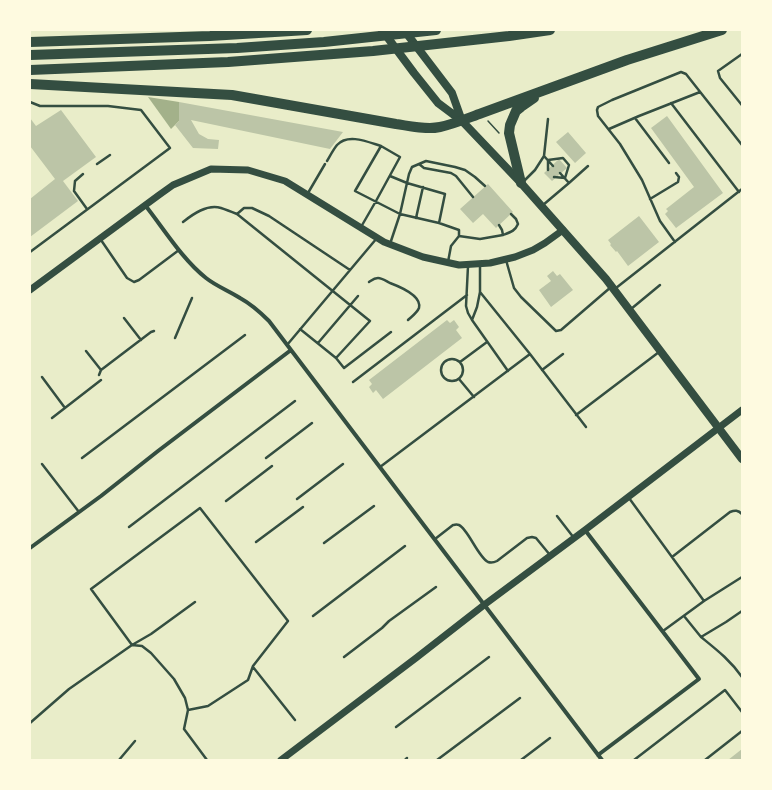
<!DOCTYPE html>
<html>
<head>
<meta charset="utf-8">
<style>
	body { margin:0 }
	#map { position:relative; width:772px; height:790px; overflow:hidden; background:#e9edc9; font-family:"Nunito Sans",sans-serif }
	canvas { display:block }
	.frame { position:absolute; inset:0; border:31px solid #fefae0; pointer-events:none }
</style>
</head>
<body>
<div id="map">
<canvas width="772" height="790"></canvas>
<div class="frame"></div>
</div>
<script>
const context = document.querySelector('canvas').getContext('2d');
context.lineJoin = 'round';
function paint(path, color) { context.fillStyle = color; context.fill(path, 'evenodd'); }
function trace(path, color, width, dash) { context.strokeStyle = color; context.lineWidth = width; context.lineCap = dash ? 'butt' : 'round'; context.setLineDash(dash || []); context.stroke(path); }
paint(new Path2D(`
	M148 97 179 102V121L171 129Z`), '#a3b18a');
paint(new Path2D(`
	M179 102 343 132 330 149 191 120 199 134 208 139 219 140 218 149 193 148 175 125 179 121Z
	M61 110 96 157 63 181 78 201 30 237V199L55 179 30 146V118L36 126Z
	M667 116 723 193 676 228 665 214 668 211 666 209 694 187 651 128Z
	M568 132 586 153 575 163 556 142Z
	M559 159 567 168 552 181 544 173Z
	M488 184 513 212 496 228 483 214 473 223 460 209Z
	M639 216 659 242 628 266 617 251 616 252 610 245 611 244 608 240Z
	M553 271 557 276 560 274 573 290 551 307 539 290 551 281 547 276Z
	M447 320 450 323 454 320 459 327 456 330 462 338 383 399 376 390 373 393 369 387 372 384 369 380Z
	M742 749V760H728Z`), '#bcc5a7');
trace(new Path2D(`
	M488 121 499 133`), '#344e41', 1.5);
trace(new Path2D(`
	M742 54 718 71 720 78 741 104 742 105
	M30 102 40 106H108L141 110 170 148 30 252
	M671 103 739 192
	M635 118 669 163
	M609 129 639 116 700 92
	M544 156 548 119
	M327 161C330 156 333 150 337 145 348 133 368 142 381 146
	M97 164 110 155
	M419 164 426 161 455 167 465 170 475 177 485 186
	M548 170V160L563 158 569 165 565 178 554 177
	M83 174 75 181 74 191 87 209
	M523 182 535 170 544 156 553 166
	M569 183 588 166
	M308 193 325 164
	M650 199 678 182 679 177 676 173
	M543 205 569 183 560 173
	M237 214 244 208H252L269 216 350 270
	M416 218 423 187
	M183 222C193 214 207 204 221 208 227 210 232 212 237 214L370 321 336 358
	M439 223 459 230V236L451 246 448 262
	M361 227 376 201 400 157 381 146 355 191 400 214 439 223 445 194 407 183 390 176
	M503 235C511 232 515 231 518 224L516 219 511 214
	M459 236 480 239 503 235 502 230 499 225
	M101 240 127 278 134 282 139 280 179 250
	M675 242 660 221 642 180 620 144 598 116 597 110 598 107 612 100 681 72 686 74 742 145
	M390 244 400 214 409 174 412 167 419 164 424 168 451 173 456 176 473 197
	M506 260 514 288 521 297 556 331 561 330 611 287
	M468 266 466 306 468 313 472 320 508 371
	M369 282C372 280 374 278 378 278 382 278 386 281 390 283 398 286 422 295 419 308 417 313 411 317 408 320
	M616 288 742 189
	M480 292 530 354 586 427
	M631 309 660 285
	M124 318 141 340
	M472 320 477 307 480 292V264
	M300 329 336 358 344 368 391 332
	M175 338 192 298
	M318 343 358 296
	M287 345 377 238
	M86 351 101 370
	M441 370a11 11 0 1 1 22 0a11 11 0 1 1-22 0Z
	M460 362 487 342
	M542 370 563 354
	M99 375 101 370 151 332 154 331
	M42 377 65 408
	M459 379 474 397
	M353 382 467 295
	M576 415 659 352
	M52 418 101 380
	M82 458 245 335
	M266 458 312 423
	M42 464 79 512
	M380 467 530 354
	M629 498 704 601 663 631
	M297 499 343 464
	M226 501 272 466
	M557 516 574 538
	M129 527 295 401
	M435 539 453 525C455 525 456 524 459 525 468 529 478 557 488 562 491 563 495 562 497 561L527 538 532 537 536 538 550 555
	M256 542 303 507
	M324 543 374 506
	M672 557 730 512C735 510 738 510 742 514
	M704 601 742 577
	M313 616 405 546
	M684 616 701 637 726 622 742 611
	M701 637C717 650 730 660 742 677
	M344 657 382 628 389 621 436 587
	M253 667 295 720
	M188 710 208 706 248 680 253 666 288 621 200 508 91 589 132 645 142 646 151 653 174 679 185 698 188 710 184 729 207 760
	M30 723 69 689 132 645 151 634 195 602
	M396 727 489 657
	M119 760 135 741
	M405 760 407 758
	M437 760 520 698
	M521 760 550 738
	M634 760 725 690 742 712
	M705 760 742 731`), '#344e41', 2.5);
trace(new Path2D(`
	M145 205C164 229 182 259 206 278 216 286 229 291 240 298 251 304 260 312 269 321L602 760
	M585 530 699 679 598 755
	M30 548 101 496 158 451 291 350`), '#344e41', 4);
trace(new Path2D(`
	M30 290 159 195 173 185 211 169 248 170 285 181 384 242 423 257 459 265 490 263 515 257 533 250 545 243 563 230
	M281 760 416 658 484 605 585 530 742 410`), '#344e41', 7);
trace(new Path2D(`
	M382 30 414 73 438 103 462 121 521 183 606 279 742 459
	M404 30 452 93 462 121`), '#344e41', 8);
trace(new Path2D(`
	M30 42 210 36 307 30
	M30 55 237 48 324 42 436 30
	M30 70 228 62 373 51 509 36 550 30
	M30 84 232 95 396 124C410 126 426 130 440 127 454 124 468 118 482 113L627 60 722 30
	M521 183 509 133 510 125 516 111 521 107 534 98`), '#344e41', 10);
</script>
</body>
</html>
